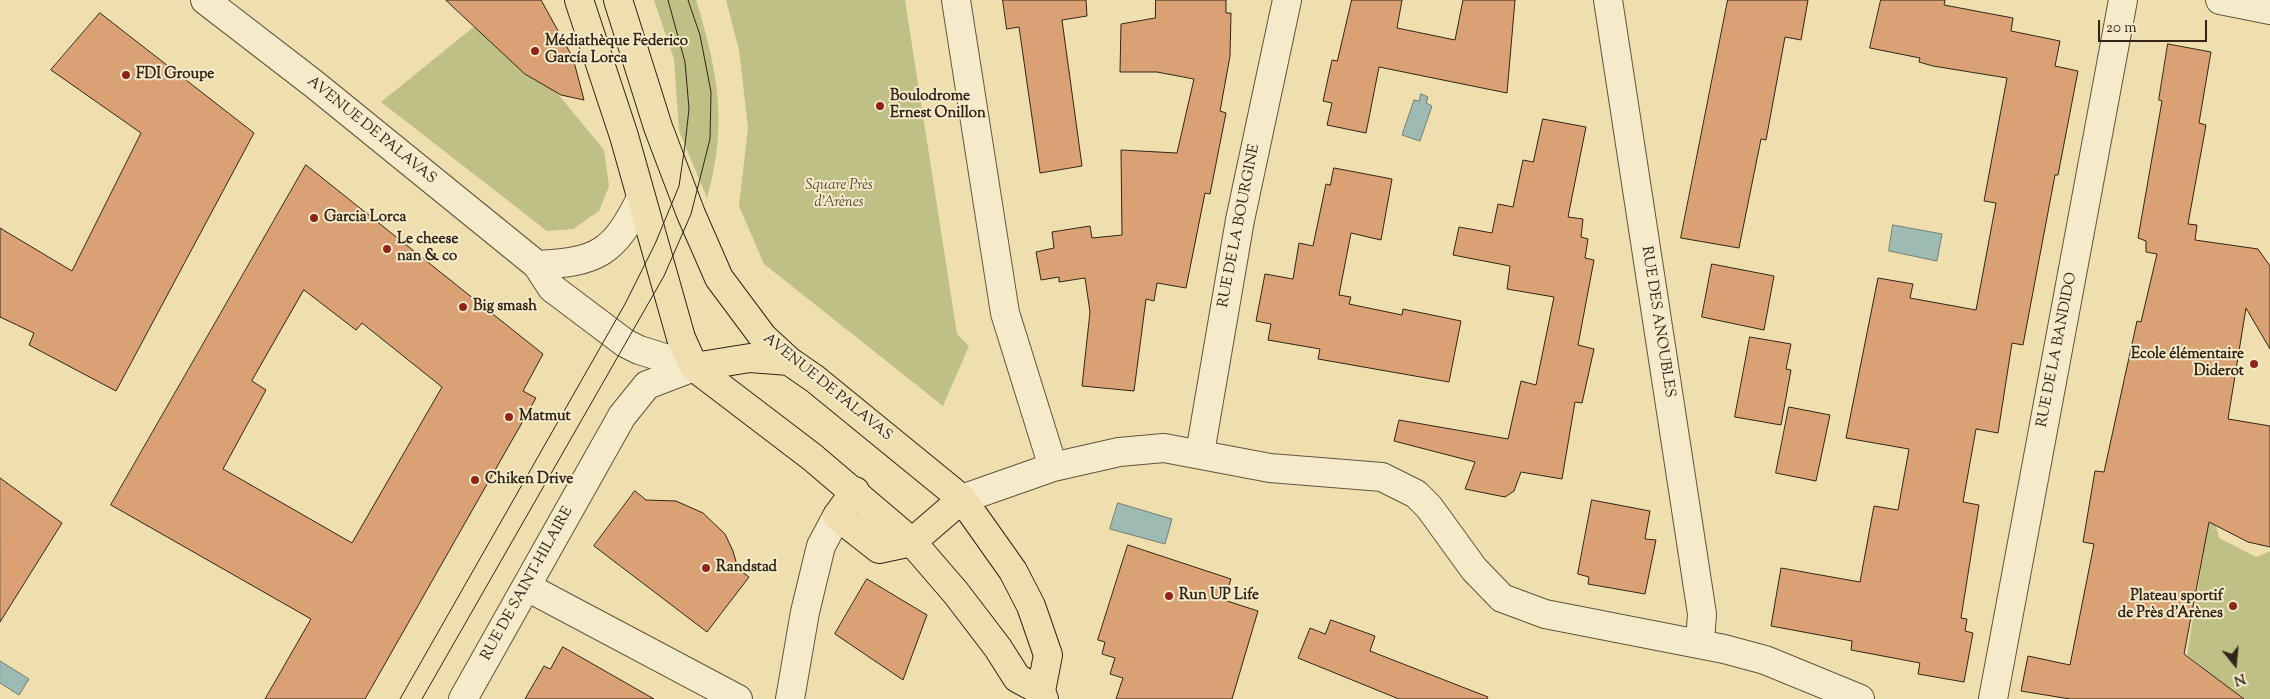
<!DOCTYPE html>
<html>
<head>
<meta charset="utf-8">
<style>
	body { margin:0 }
	#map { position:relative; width:2270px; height:699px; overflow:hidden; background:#efdfae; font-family:"Sorts Mill Goudy",serif }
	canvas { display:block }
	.north { position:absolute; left:2210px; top:639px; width:50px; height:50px; -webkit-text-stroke:4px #f5eaca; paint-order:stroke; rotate:163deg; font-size:14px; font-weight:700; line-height:20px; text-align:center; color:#322517 }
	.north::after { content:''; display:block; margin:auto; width:18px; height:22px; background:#322517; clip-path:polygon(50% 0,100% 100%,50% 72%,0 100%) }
	.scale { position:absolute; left:2098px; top:20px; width:109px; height:22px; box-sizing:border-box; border:2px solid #322517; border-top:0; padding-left:6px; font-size:15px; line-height:18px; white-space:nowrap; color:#322517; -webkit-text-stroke:4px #f5eaca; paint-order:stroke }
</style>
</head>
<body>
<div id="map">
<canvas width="2270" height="699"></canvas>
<div class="north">N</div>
<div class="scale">20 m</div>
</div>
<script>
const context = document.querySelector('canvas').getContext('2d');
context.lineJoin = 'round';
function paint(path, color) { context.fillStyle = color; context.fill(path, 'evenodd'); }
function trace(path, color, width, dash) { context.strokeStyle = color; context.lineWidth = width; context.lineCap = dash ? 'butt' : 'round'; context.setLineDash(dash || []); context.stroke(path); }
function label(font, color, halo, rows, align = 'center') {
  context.font = font + ' "Sorts Mill Goudy",serif'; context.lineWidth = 4; context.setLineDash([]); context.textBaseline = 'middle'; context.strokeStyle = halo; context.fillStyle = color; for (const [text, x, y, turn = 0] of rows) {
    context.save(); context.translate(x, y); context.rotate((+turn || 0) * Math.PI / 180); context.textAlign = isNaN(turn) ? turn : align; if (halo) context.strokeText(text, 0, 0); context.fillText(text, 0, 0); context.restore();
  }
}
paint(new Path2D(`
	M654 0H696C718 71 728 125 707 198L679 131 674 59Z
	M726 0H905L957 334 969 346 943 406 764 264 739 206 748 127 739 50Z
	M491 13 604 150 609 186 599 211 573 229 547 231 381 102Z
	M2211 507 2219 538 2256 557 2270 551V699H2243L2187 655Z`), '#bfc086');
const water = new Path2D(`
	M1421 94 1428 97 1426 103 1432 106 1420 141 1402 135 1414 100 1419 101Z
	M1893 225 1942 234 1937 261 1889 251Z
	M1118 503 1172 519 1165 544 1110 529Z
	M0 661 29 679 19 695 0 683Z`);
paint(water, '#9dbab3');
trace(water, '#727e75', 1);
const building = new Path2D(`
	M446 0H541L573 58 584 100 561 95 525 74Z
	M1003 0H1086L1087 16 1062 20 1082 166 1040 173 1019 27 1007 29Z
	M1156 0H1226V13H1231L1230 56 1220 111 1226 113 1210 194 1205 193 1186 288 1157 283 1154 301 1146 299 1134 391 1082 386 1090 312 1085 278 1059 282V277L1041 280 1036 252 1054 248 1052 232 1090 226 1092 238 1122 235 1121 150 1177 153 1194 79 1157 72H1120L1121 24 1155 18Z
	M1352 0H1402L1397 28 1455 40 1463 0H1515L1507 93 1379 67 1366 133 1327 125 1332 103 1323 101 1332 60 1337 61Z
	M1728 0H1808L1801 40 1785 37 1766 140 1761 139 1739 248 1681 238Z
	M1881 0H1945L1944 5 2013 18 2011 31 2060 41 2055 66 2078 71 2058 175H2055L2023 345 2012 343 1998 433 1976 429 1963 502 1979 505 1961 618 1967 619 1965 631 1973 633 1964 682 1918 674 1920 663 1851 650 1852 641 1771 626 1781 568 1860 582 1874 506 1898 510 1909 449 1846 438 1878 278 1913 284 1910 298 1976 310 1996 203 1984 201 2007 78 1933 66 1919 62 1920 58 1870 48Z
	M100 13 254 133 116 391 29 345 34 333 0 317V228L72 271 141 133 51 70Z
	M2168 44 2211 52 2199 123 2206 125 2188 224 2197 225 2195 240 2258 249 2270 266V349L2246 308 2228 419 2270 426V547L2248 542 2209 522 2184 654 2244 699H2070L2021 691 2028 656 2070 665 2094 544 2083 542 2095 471 2104 472 2137 321 2141 322 2157 254 2146 252V241L2138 238 2162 101 2159 100Z
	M1543 119 1586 127 1568 217 1583 219 1581 237 1588 239 1585 258 1594 260 1578 345 1594 349 1582 403 1575 402 1562 479 1521 472 1514 491 1505 497 1465 489 1475 462 1394 441 1399 420 1508 439 1521 381 1536 385 1554 297 1507 289 1510 266 1453 255 1459 227 1492 233 1498 204 1513 207 1523 160 1533 162Z
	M306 165 543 354 523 391 536 398 365 699H265L311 619 111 505ZM304 290 356 330 362 323 442 387 352 543 223 469 266 390 252 381Z
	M1334 168 1392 179 1381 240 1351 233 1339 295 1351 297 1349 304 1402 315 1403 309 1461 321 1449 382 1318 359 1320 349 1268 340 1271 324 1256 321 1265 274 1293 279 1299 243 1313 246 1326 184 1330 185Z
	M1712 264 1774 276 1764 330 1702 317Z
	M1750 337 1791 344 1786 369 1791 370 1781 425 1735 417Z
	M1789 407 1830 415 1816 481 1776 473Z
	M0 478 62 523 0 622Z
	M635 491 646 500 676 501 703 513 725 534 733 551 738 569 749 577 707 632 594 546Z
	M1592 500 1650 511 1645 539 1656 540 1645 594 1588 584 1589 577 1578 574Z
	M1128 545 1231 579 1224 600 1258 611 1232 699H1116L1123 678 1110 674 1115 658 1102 654 1105 642 1098 640Z
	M867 579 927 615 903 680 835 634Z
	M1331 620 1375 636 1370 651 1488 697 1487 699H1399L1298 658 1310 628 1325 634Z
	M563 647 654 699H525L544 666 550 669Z`);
paint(building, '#daa174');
trace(building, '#322517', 1);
const minor = new Path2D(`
	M205 0 314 84 537 265 552 288 625 343 639 350 694 367
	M956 0 1005 313 1053 467
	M1608 0 1702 614 1700 643
	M2220 0 2270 10
	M537 265C598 262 614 253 641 198
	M1200 453 1240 220 1287 0
	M962 499 1053 467 1119 452 1164 448 1270 468 1382 477 1416 494 1429 507 1474 569 1502 598 1545 614 1724 649 1765 660 1860 699
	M527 587 738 699
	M463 699 622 416 647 385 694 367
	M790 699 805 612 821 546 837 516
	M1993 699 2123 0`);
const major = new Path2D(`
	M579 0 624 136 681 338 694 367 812 457 912 542 956 593 998 648 1017 678 1041 691
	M618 0 658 127 691 214 719 278 763 337 789 361 815 379 962 499 1013 571 1031 606 1048 655 1041 691 1044 699
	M694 367 750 358 789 361
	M855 491 837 516 879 549 912 542 962 499`);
trace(minor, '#61543d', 30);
trace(major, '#322517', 30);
trace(minor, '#f5eaca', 28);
trace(major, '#efdfae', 28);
trace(new Path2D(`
	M400 699 625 304 655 244 679 186 685 145 689 109 685 62 668 0
	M422 699 664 276 691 214 710 139 711 92 700 35 688 0`), '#322517', 1);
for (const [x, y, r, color] of [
	[535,51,5,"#8f2418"],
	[126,75,5,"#8f2418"],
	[880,106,5,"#8f2418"],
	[314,218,5,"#8f2418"],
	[387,249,5,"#8f2418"],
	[463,307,5,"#8f2418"],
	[2254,364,5,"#8f2418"],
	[509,417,5,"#8f2418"],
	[475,480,5,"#8f2418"],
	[706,568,5,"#8f2418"],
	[1169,596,5,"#8f2418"],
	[2233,606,5,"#8f2418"]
]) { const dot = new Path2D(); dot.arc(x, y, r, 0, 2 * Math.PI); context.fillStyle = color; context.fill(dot); trace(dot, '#f5eaca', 2); }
label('bold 15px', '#322517', '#f5eaca', [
	["Médiathèque Federico",545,42],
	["García Lorca",545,59],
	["FDI Groupe",136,75],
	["Boulodrome",890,97],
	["Ernest Onillon",890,114],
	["Garcia Lorca",324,218],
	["Le cheese",397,240],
	["nan & co",397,257],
	["Big smash",473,307],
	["Ecole élémentaire",2244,355,"right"],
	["Diderot",2244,372,"right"],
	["Matmut",519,417],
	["Chiken Drive",485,480],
	["Randstad",716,568],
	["Run UP Life",1179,596],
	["Plateau sportif",2223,597,"right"],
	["de Près d'Arènes",2223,614,"right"]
], 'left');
label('15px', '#322517', '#f5eaca', [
	["AVENUE DE PALAVAS",371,131,39],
	["RUE DE LA BOURGINE",1240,226,-79],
	["RUE DES ANOUBLES",1657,322,81],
	["RUE DE LA BANDIDO",2058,350,-79],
	["AVENUE DE PALAVAS",827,388,39],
	["RUE DE SAINT-HILAIRE",528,584,-61]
]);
label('italic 15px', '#554c33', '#f5eaca', [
	["Square Près",839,186],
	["d'Arènes",839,203]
]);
</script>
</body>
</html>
